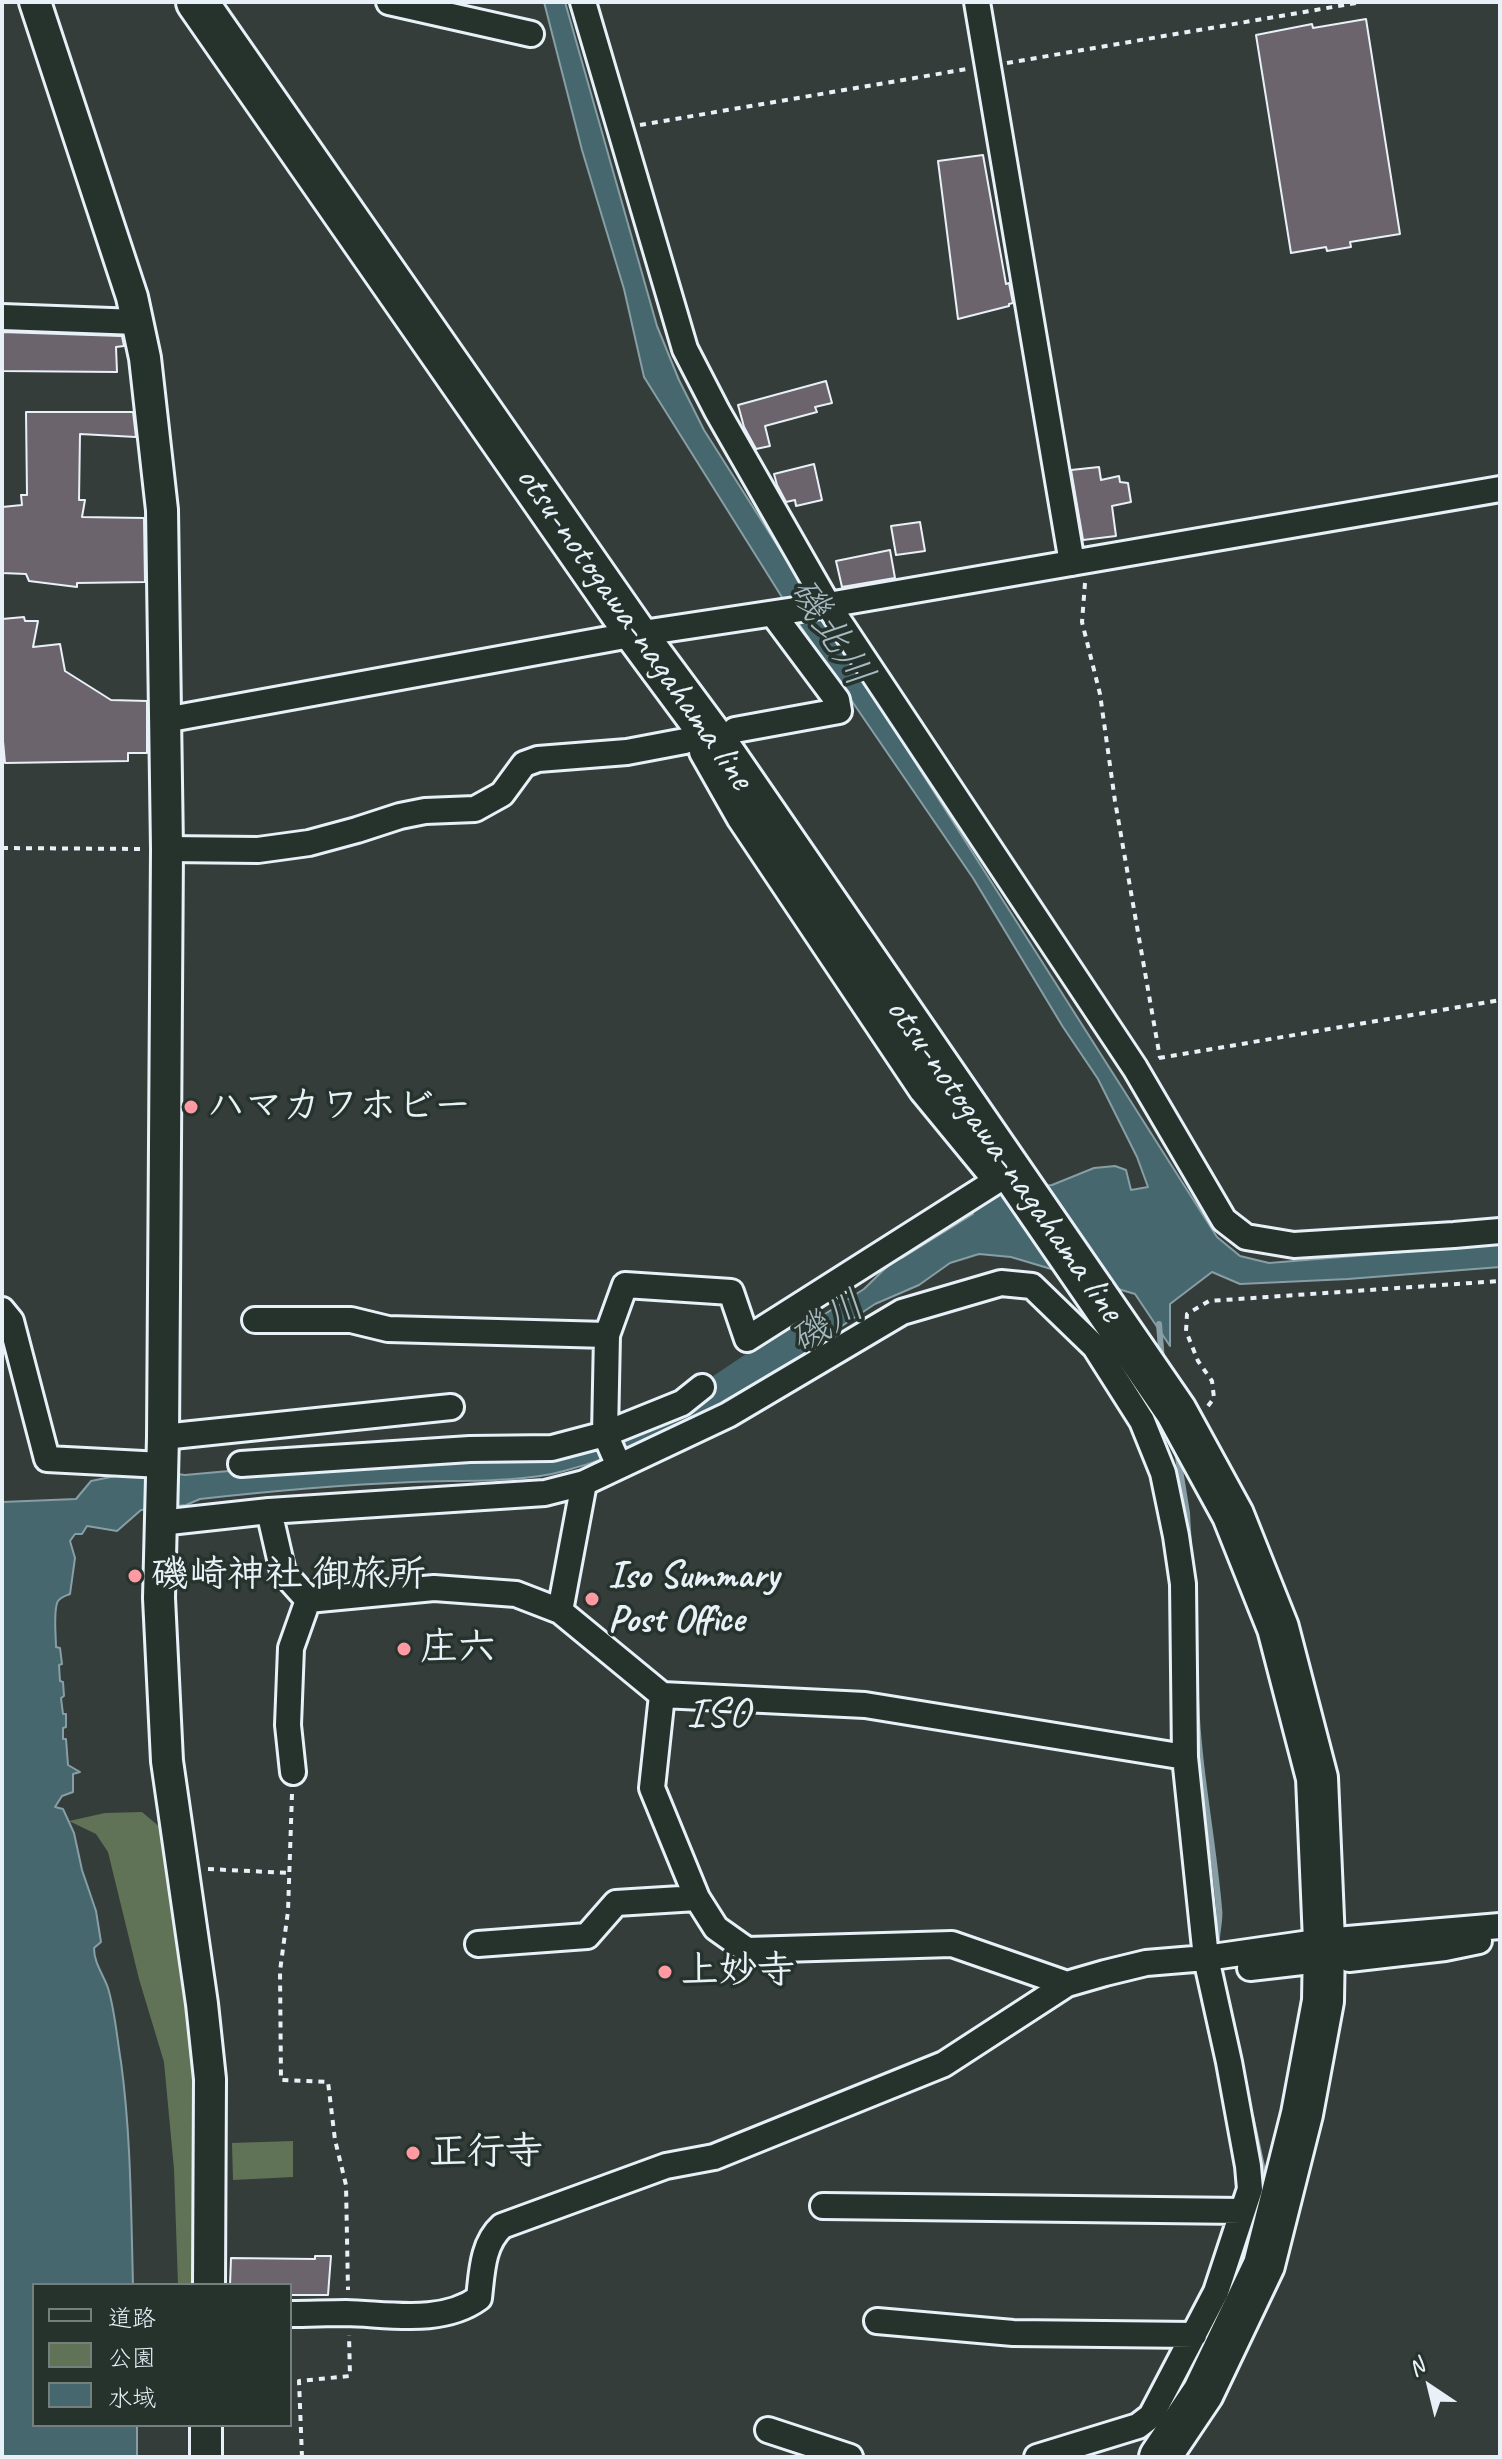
<!DOCTYPE html>
<html>
<head>
<meta charset="utf-8">
<style>
	body { margin:0 }
	#map { position:relative; width:1502px; height:2459px; overflow:hidden; background:#343d3a; font-family:Caveat,"Klee One",sans-serif }
	canvas { display:block }
	.frame { position:absolute; inset:0; border:4px solid #e8f1f8; pointer-events:none }
	.legend { position:absolute; left:32px; top:2283px; width:260px; height:144px; box-sizing:border-box; background:#26332d; border:2px solid #747f7e; margin:0; padding:10px 14px; list-style:none; font-size:24px; color:#e8f1f8 }
	.legend li { display:flex; align-items:center; gap:16px; height:40px }
	.legend b { width:40px; border:2px solid #747f7e }
	.north { position:absolute; left:1390px; top:2347px; width:80px; height:80px; -webkit-text-stroke:6px #26332d; paint-order:stroke; rotate:325deg; font-size:22px; font-weight:700; line-height:32px; text-align:center; color:#e8f1f8 }
	.north::after { content:''; display:block; margin:auto; width:28px; height:36px; background:#e8f1f8; clip-path:polygon(50% 0,100% 100%,50% 72%,0 100%) }
</style>
</head>
<body>
<div id="map">
<canvas width="1502" height="2459"></canvas>
<div class="frame"></div>
<ul class="legend">
<li><b style="height:10px;background:#26332d"></b>道路</li>
<li><b style="height:22px;background:#607356"></b>公園</li>
<li><b style="height:22px;background:#47676e"></b>水域</li>
</ul>
<div class="north">N</div>
</div>
<script>
const context = document.querySelector('canvas').getContext('2d');
context.lineJoin = 'round';
function paint(path, color) { context.fillStyle = color; context.fill(path, 'evenodd'); }
function trace(path, color, width, dash) { context.strokeStyle = color; context.lineWidth = width; context.lineCap = dash ? 'butt' : 'round'; context.setLineDash(dash || []); context.stroke(path); }
function label(font, color, halo, rows, align = 'center') {
  context.font = font + ' Caveat,"Klee One",sans-serif'; context.lineWidth = 7; context.setLineDash([]); context.textBaseline = 'middle'; context.strokeStyle = halo; context.fillStyle = color; for (const [text, x, y, turn = 0] of rows) {
    context.save(); context.translate(x, y); context.rotate((+turn || 0) * Math.PI / 180); context.textAlign = isNaN(turn) ? turn : align; if (halo) context.strokeText(text, 0, 0); context.fillText(text, 0, 0); context.restore();
  }
}
paint(new Path2D(`
	M142 1812 167 1833 204 2123 196 2285H178L174 2169 164 2062 139 1979 108 1852 96 1834 69 1821 105 1813Z
	M293 2141V2177L233 2180 232 2143Z`), '#607356');
const water = new Path2D(`
	M544 2H565L657 326 679 380 704 430 1217 1237 1240 1256 1269 1263 1500 1244V1267L1348 1279 1240 1284 1212 1272 1170 1304V1346L1135 1294 1011 1257 979 1254 950 1263 919 1285 875 1304 795 1357 792 1353 775 1364 767 1351 864 1289 898 1256 902 1258 973 1214 970 1210 998 1192 1052 1185 1094 1168 1115 1166 1126 1170 1131 1190 1148 1187 1137 1157 1098 1079 1063 1027 973 878 795 618 644 377 624 289 582 150Z
	M736 1371 745 1386C690 1422 629 1454 564 1471 522 1483 457 1480 412 1482 341 1485 271 1491 200 1499L186 1505 141 1510 117 1531 87 1526 82 1534H75L70 1541 75 1558 70 1594C65 1596 61 1597 58 1601 53 1609 56 1637 56 1647L60 1648 62 1664 59 1665 60 1681 63 1682 64 1696 61 1698 63 1714H66V1727L63 1728V1739H66L68 1765 80 1772 73 1774V1792L62 1796 55 1807 63 1809 74 1833 82 1870 96 1911 101 1942 94 1948C94 1963 103 1974 108 1988 115 2011 117 2038 121 2062 131 2135 131 2211 133 2285H34V2425H137V2457H2V1502L76 1499 91 1481 145 1470 185 1475 295 1465 544 1455 693 1401Z`);
paint(water, '#47676e');
trace(water, '#879ea5', 2);
trace(new Path2D(`
	M1159 1324 1162 1361
	M1177 1451 1187 1513 1189 1547
	M1196 1698C1198 1768 1213 1838 1219 1908 1221 1921 1216 1932 1217 1944
	M1251 2116 1263 2171`), '#879ea5', 6);
trace(new Path2D(`
	M698 1409 816 1330`), '#47676e', 38);
const building = new Path2D(`
	M1366 19 1400 234 1350 242 1351 247 1327 251 1326 247 1291 253 1256 35 1312 24 1313 28Z
	M983 155 1006 284 1009 283 1013 303 1009 304V306L958 319 938 161Z
	M2 332 122 336 124 346 116 347 117 372 2 371Z
	M826 381 832 403 815 407 817 412 765 426 770 446 756 449 744 427 738 405Z
	M26 412H133L136 437 80 434 79 500H85L82 517 144 518 145 582 77 583V587L29 581 26 574 2 573V507L22 505 21 495H27Z
	M814 464 822 500 796 506 795 500 786 502 777 485 774 474Z
	M1099 467 1101 480 1119 476 1120 482 1128 483 1131 502 1112 506 1116 536 1083 540 1071 470Z
	M920 522 925 551 896 555 891 526Z
	M890 550 895 578 842 587 836 561Z
	M24 617 25 621H38L33 647 60 644 65 671 111 700 147 701V753H128V761L5 763 2 730V619Z
	M315 2256H331L328 2295H290V2285H230L231 2258 315 2259Z`);
paint(building, '#6c646c');
trace(building, '#e8f1f8', 2);
const minor = new Path2D(`
	M389 2 531 34
	M583 2 685 349 717 411 828 605 1135 1068 1224 1220 1246 1237 1294 1245 1454 1235 1500 1231
	M977 2 1072 563
	M2 317 138 322
	M165 720 636 634 828 605 1500 489
	M735 730 839 711 837 700 773 614
	M167 849 258 850 309 843 357 830 400 816 425 811 475 809 502 794 524 764 538 759 627 752 685 741
	M2 1310 11 1321 47 1459 162 1465
	M255 1320H351L388 1329 607 1335 605 1434 619 1466
	M607 1335 625 1285 731 1292 747 1339 996 1181 922 1091 740 819 702 752
	M163 1437 451 1407
	M241 1464 470 1449 552 1448 605 1434 682 1403 702 1387
	M584 1483 560 1611 662 1695
	M269 1511 283 1572 308 1600
	M160 1523 269 1511 545 1493 584 1483 728 1415 902 1312 1001 1283 1032 1286 1095 1347 1142 1421 1163 1473 1176 1536 1183 1584 1185 1757 1206 1958 1229 2062 1248 2166 1250 2189 1216 2292 1151 2416 1138 2426 1037 2457
	M293 1772 288 1725 291 1648 308 1600 434 1588 516 1594 560 1611
	M478 1944 587 1936 616 1903 697 1898
	M1349 1959 1445 1948 1479 1941
	M1250 1968 1302 1962
	M1067 1984 952 1944 747 1950 716 1928 697 1898 652 1788 662 1695 865 1705 1185 1757
	M823 2206 1242 2211
	M290 2314C309 2314 327 2313 346 2313 389 2314 442 2325 479 2298 482 2273 482 2244 502 2226L666 2166 714 2157 944 2064 1067 1984 1105 1973 1146 1963 1206 1958 1324 1941 1500 1926
	M877 2321 1013 2333 1194 2335
	M768 2430 850 2457`);
const tertiary = new Path2D(`
	M35 2 132 297 145 358 162 510 167 849 163 1437 159 1598 167 1761 202 2004 210 2079 209 2285
	M206 2457V2425`);
const primary = new Path2D(`
	M197 2 636 634 721 749 1176 1411 1233 1515 1278 1628 1317 1778 1324 1941 1323 2001 1302 2114 1264 2265 1203 2393 1160 2457`);
trace(minor, '#e8f1f8', 30);
trace(tertiary, '#e8f1f8', 36);
trace(primary, '#e8f1f8', 46);
trace(new Path2D(`
	M1007 63 1362 2
	M640 125 967 69
	M1085 583 1082 622 1100 694 1115 801 1160 1058
	M2 848 145 849
	M1159 1058 1500 1000
	M1208 1406 1214 1398 1212 1381 1198 1361 1186 1331 1187 1314 1209 1301 1500 1281
	M292 1794 288 1911 280 1971 281 2080 328 2082 335 2140 346 2185 348 2290
	M208 1869 289 1873
	M302 2457 299 2381 350 2376 349 2335`), '#e8f1f8', 4, [6, 6]);
trace(minor, '#26332d', 24);
trace(tertiary, '#26332d', 30);
trace(primary, '#26332d', 40);
for (const [x, y, r, color] of [
	[191,1107,8,"#ff9aa2"],
	[135,1576,8,"#ff9aa2"],
	[592,1599,8,"#ff9aa2"],
	[404,1649,8,"#ff9aa2"],
	[665,1972,8,"#ff9aa2"],
	[413,2153,8,"#ff9aa2"]
]) { const dot = new Path2D(); dot.arc(x, y, r, 0, 2 * Math.PI); context.fillStyle = color; context.fill(dot); trace(dot, '#26332d', 3); }
label('38px', '#e8f1f8', '#26332d', [
	["otsu-notogawa-nagahama line",634,628,55],
	["otsu-notogawa-nagahama line",1004,1160,55]
]);
label('bold 38px', '#e8f1f8', '#26332d', [
	["ハマカワホビー",207,1107],
	["磯崎神社 御旅所",151,1576],
	["Iso Summary",608,1577],
	["Post Office",608,1621],
	["庄六",420,1649],
	["上妙寺",681,1972],
	["正行寺",429,2153]
], 'left');
label('italic 40px', '#a8bac1', '#26332d', [
	["磯北川",830,633,57],
	["磯川",828,1324,-33]
]);
context.letterSpacing = '2px';
label('42px', '#e8f1f8', '#26332d', [
	["ISO",719,1715]
]);
context.letterSpacing = '0px';
</script>
</body>
</html>
